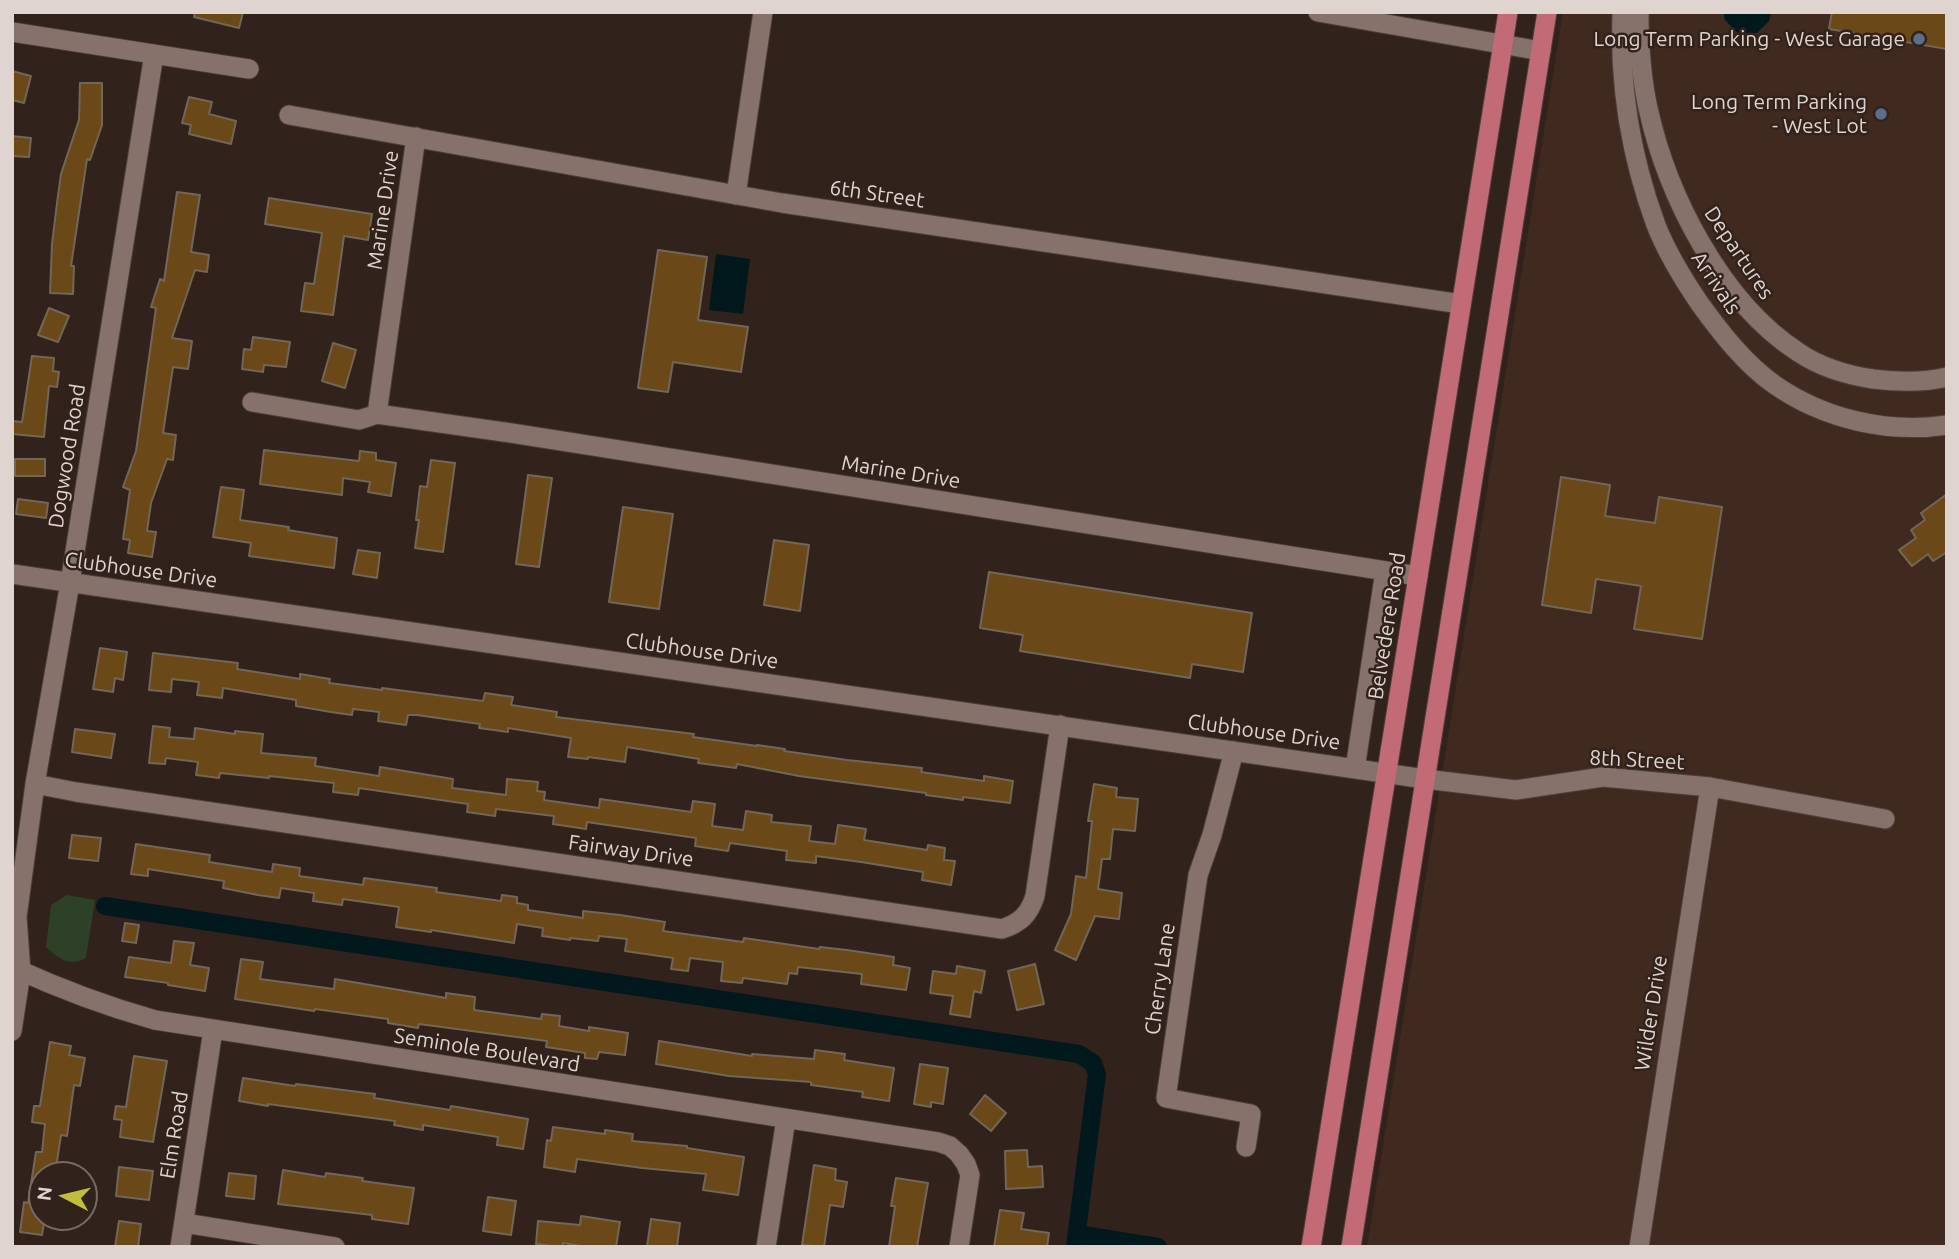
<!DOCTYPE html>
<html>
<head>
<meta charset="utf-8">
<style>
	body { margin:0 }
	#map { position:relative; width:1959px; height:1259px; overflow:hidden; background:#32221c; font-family:Ubuntu,sans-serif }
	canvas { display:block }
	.frame { position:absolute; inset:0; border:14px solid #dfd4cf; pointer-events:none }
	.north { position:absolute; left:28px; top:1161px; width:70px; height:70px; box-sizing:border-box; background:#32221c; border:2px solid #776964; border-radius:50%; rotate:277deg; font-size:19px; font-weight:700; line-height:28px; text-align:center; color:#dfd4cf }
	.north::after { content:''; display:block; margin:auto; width:24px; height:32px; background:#c2bd3f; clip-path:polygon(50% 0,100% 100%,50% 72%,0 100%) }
</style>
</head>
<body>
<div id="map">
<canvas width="1959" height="1259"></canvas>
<div class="frame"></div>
<div class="north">N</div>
</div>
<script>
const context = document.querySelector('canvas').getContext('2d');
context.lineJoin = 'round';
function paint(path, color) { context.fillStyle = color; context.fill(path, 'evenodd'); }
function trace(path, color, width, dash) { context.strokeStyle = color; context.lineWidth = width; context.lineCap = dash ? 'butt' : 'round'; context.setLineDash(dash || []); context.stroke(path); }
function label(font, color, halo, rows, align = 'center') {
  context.font = font + ' Ubuntu,sans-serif'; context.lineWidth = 5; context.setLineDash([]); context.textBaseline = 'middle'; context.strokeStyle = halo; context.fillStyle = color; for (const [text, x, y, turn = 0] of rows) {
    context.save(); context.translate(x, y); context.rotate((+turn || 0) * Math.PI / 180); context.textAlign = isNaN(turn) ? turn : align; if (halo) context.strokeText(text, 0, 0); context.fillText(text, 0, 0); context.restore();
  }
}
paint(new Path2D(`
	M1563 12H1947V1247H1367Z`), '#402a20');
paint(new Path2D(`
	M67 895 95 900 86 958C69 967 59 959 46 947L51 905Z`), '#2d4128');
paint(new Path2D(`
	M1723 12H1771L1769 21 1757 33H1738L1725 20Z
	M716 254 750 259 743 314 709 310Z`), '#01191c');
trace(new Path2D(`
	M105 906 1079 1054 1093 1063 1097 1074 1075 1247
	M1077 1234 1158 1247`), '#01191c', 18);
const building = new Path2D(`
	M195 12H243L239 28 194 17Z
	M1832 12H1947V49L1829 29Z
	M12 71 31 76 24 103 12 100Z
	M80 83H102V125L90 160 87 159 71 266H74L73 294 50 293 52 244 57 203 61 174 79 120Z
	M189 97 212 102 209 114 236 121 231 144 189 134 191 125 182 123Z
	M12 136 31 138 29 157 12 156Z
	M177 192 200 195 191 252 209 255 207 272 195 270 172 338 192 341 188 369 173 367 163 433 176 435 173 460 167 459 151 503 147 531 156 532 152 557 128 553 130 540 123 539 130 490 123 487 136 451 156 308 151 307 160 279 164 281Z
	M269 198 372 214 368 240 344 236 333 315 301 311 305 283 314 284 322 233 265 224Z
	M658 250 707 257 698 320 748 327 741 372 673 362 668 392 638 388Z
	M49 308 69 316 58 342 38 335Z
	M253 337 290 342 286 367 264 365 263 372 242 369 244 349 251 350Z
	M333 343 356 350 345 388 322 381Z
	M32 356 54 358 53 371 59 372 57 387 49 386 44 437 12 434V421L22 422Z
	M264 450 359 461 360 451 376 453V460L396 463 391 496 368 492 370 482 343 478 342 495 260 484Z
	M15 459H45V476H15Z
	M431 460 455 463 443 552 415 548 419 520H416L420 486 427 487Z
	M528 475 552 478 539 567 516 564Z
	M1561 477 1610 485 1605 516 1655 523 1659 497 1722 507 1702 639 1634 629 1641 586 1596 579 1591 613 1542 605Z
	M221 487 244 490 240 520 289 527 288 530 337 538 334 568 249 556 251 543 213 537Z
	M1947 494V552L1933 561 1928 554 1912 566 1899 550 1916 538 1911 530 1925 520 1921 513Z
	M18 499 48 503 46 518 16 514Z
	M623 507 673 514 659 609 609 602Z
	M774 540 809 545 800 611 764 605Z
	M358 550 380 553 377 578 353 574Z
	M989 572 1252 613 1243 672 1192 664 1190 678 1020 651 1023 635 980 628Z
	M100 648 127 652 123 680 115 678 113 692 93 689Z
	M153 653 238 663 237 669 300 679V674L330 679 329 683 382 690V688L483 701 485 693 513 697 511 705 557 712 556 717 694 734 693 737 757 746V745L785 749 784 751 847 760 922 768 921 772 984 781V776L1013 781 1010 803 963 797V800L926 795V793L799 776 737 764 736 768 698 763 699 759 627 747 625 762 588 757V759L568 757 571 738 508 728V732L479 728 480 724 417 715H408L406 725 378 721 379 712 353 709 352 715 331 712 296 706V700L223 688 222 698 197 695 199 682 172 679 171 692 149 690Z
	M153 726 170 728 169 737 194 739 195 728 235 734V731L263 734 261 753 316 758 315 766 379 776 380 767 453 779 452 788 506 795 507 779 538 782 537 791 545 792 544 800 599 808 600 799 691 812 693 801 715 804 712 826 743 830 746 811 772 815 771 822 811 826 809 841 835 844 838 825 866 829 864 840 927 850 928 845 945 848 944 860 955 861 951 885 922 880 923 872 861 862 816 856V863L786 860 787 851 730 843 728 851 695 846 696 838 587 822 586 829 553 824 554 816 496 809 495 816 467 812 468 804 359 788 358 795 333 792 334 783 269 776V778L220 773 219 778 196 775 198 762 166 758 165 764 149 763Z
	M75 729 115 734 111 758 72 752Z
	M1094 784 1117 788 1116 797 1138 799 1135 831 1113 829 1110 859H1102L1098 889 1122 893 1119 919 1095 916 1076 960 1055 950 1071 914 1076 876 1086 878 1092 821H1088Z
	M72 835 101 838 98 861 69 858Z
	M136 844 210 855 209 862 272 872 273 864 300 868 299 876 363 885 364 878 437 888 436 892 501 901 502 895 517 897V903L528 905V910L583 918V911L620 915 665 922 663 931 743 942 744 938 819 949 820 947 847 950 894 957 893 965 910 968 906 990 861 984 862 974 798 967 797 974 789 973 787 984 743 978 742 983 721 981 723 962 690 958 688 971 671 969 673 958 625 951 627 939 599 936 598 941 570 938V940L542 936 543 928 517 924 514 943 431 930V932L396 927 399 907 343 899 342 905 313 901 314 893 281 888 279 898 258 895 223 888 224 881 148 869V876L131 874Z
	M125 923 139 925 136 943 122 941Z
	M174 941 194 943 190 965 209 968 205 991 168 985V983L125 977 129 957 171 963Z
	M241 959 263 962 260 979 334 989 335 979 446 998V993L475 997 474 1010 541 1019 542 1014 560 1016 559 1026 589 1031V1027L628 1033 625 1055 599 1052 597 1059 585 1058V1053L546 1047 547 1041 419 1024 418 1028 388 1023V1019L315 1009 314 1011 235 999Z
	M1035 964 1044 1004 1017 1010 1008 971Z
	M957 966 985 971 981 993 974 991 970 1017 950 1014 953 996 930 993 933 971 956 974Z
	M659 1041 752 1056V1054L814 1059 815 1050 845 1054 844 1060 894 1068 889 1101 862 1097 863 1092 811 1085V1082L729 1076 656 1064Z
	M50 1042 71 1046 69 1055 85 1058 80 1086 74 1085 67 1136 61 1135 55 1175H42V1217H45L42 1235 20 1232 24 1202 28 1203 36 1152H42L45 1124 32 1122 34 1106H40Z
	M134 1056 167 1061 153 1142 120 1137 122 1120 114 1119 116 1106 126 1107Z
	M920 1064 948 1068 943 1104 931 1102V1107L914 1104Z
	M243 1078 295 1086 296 1084 375 1094 374 1098 450 1110 451 1106 528 1119 523 1149 497 1145 498 1137 423 1125V1130L394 1125 395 1121 268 1104V1106L239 1101Z
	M985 1095 1006 1113 991 1131 970 1114Z
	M553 1127 605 1134V1130L633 1134 632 1141 687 1146V1148L744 1157 738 1195 703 1190 706 1174 642 1168 577 1159 575 1172 544 1167 547 1140 551 1141Z
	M1027 1150 1028 1167 1042 1166 1043 1187 1006 1189 1005 1151Z
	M814 1165 836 1169 835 1180 847 1182 843 1207 830 1205 824 1247 802 1245Z
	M119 1167 153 1171 149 1200 116 1196Z
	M283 1170 325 1177 326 1173 363 1178 362 1181 414 1188 408 1224 372 1219V1215L278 1204Z
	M229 1173 256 1176 254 1199 226 1196Z
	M896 1178 928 1183 917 1247H889L895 1206H891Z
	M488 1197 516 1201 511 1235 483 1231Z
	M1000 1210 1024 1213 1021 1229 1049 1233 1047 1247H994Z
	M581 1216 620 1222 616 1247H587L563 1243V1247L536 1244 538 1221 580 1225Z
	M651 1219 680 1223 677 1247H647Z
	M119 1221 141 1224 138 1247H115Z`);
paint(building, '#6a4817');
trace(building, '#726657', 2);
const minor = new Path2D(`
	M1318 12 1541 51
	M12 32 249 69
	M289 115 782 203 1461 304
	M736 195 763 12
	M252 402 359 420 377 414 511 433 1418 576
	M377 414 416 137
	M12 574 1425 779 1516 790 1603 777 1710 787 1885 819
	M1234 751 1212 835 1198 875 1166 1098 1251 1114 1246 1147
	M1355 769 1385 571
	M35 784 76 792 1002 929C1020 923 1029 915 1035 896L1060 725
	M12 967C60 989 105 1006 155 1020L938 1142 950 1146 959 1154 966 1164 970 1175 959 1247
	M12 1031 21 972 17 917 35 784 70 583 154 54
	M184 1223 335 1247
	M180 1247 213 1030
	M766 1247 786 1119
	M1639 1247 1710 787`);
const tertiary = new Path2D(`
	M1622 12C1619 85 1631 157 1656 225 1667 253 1683 279 1700 304 1721 333 1745 364 1775 385 1824 419 1888 434 1947 425
	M1639 12C1639 44 1641 76 1648 108 1667 195 1721 302 1798 352 1820 367 1846 375 1873 379 1897 382 1923 383 1947 377`);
const primary = new Path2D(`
	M1311 1247 1508 12
	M1351 1247 1547 12`);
trace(minor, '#4c3f3a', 21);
trace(tertiary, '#4c3f3a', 21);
trace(primary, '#4c3f3a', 21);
trace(minor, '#86726a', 19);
trace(tertiary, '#86726a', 19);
trace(primary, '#c26b77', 19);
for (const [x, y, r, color] of [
	[1919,39,7,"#5c6f8a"],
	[1881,114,7,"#5c6f8a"]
]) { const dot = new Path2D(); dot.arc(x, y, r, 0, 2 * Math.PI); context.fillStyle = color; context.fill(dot); trace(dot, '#32221c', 2.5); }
label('21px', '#dfd4cf', '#32221c', [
	["Long Term Parking - West Garage",1905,39],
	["Long Term Parking",1867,102],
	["- West Lot",1867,126]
], 'right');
label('21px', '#dfd4cf', '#32221c', [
	["6th Street",877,194,8],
	["Marine Drive",383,210,-82],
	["Departures",1739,253,56],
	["Arrivals",1716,283,56],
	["Dogwood Road",67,456,-81],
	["Marine Drive",901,472,9],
	["Clubhouse Drive",141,570,8],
	["Belvedere Road",1387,626,-81],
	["Clubhouse Drive",702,651,8],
	["Clubhouse Drive",1264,732,8],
	["8th Street",1637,760,3],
	["Fairway Drive",631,851,8],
	["Cherry Lane",1160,979,-82],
	["Wilder Drive",1651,1013,-81],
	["Seminole Boulevard",487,1050,9],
	["Elm Road",174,1135,-81]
]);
</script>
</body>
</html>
